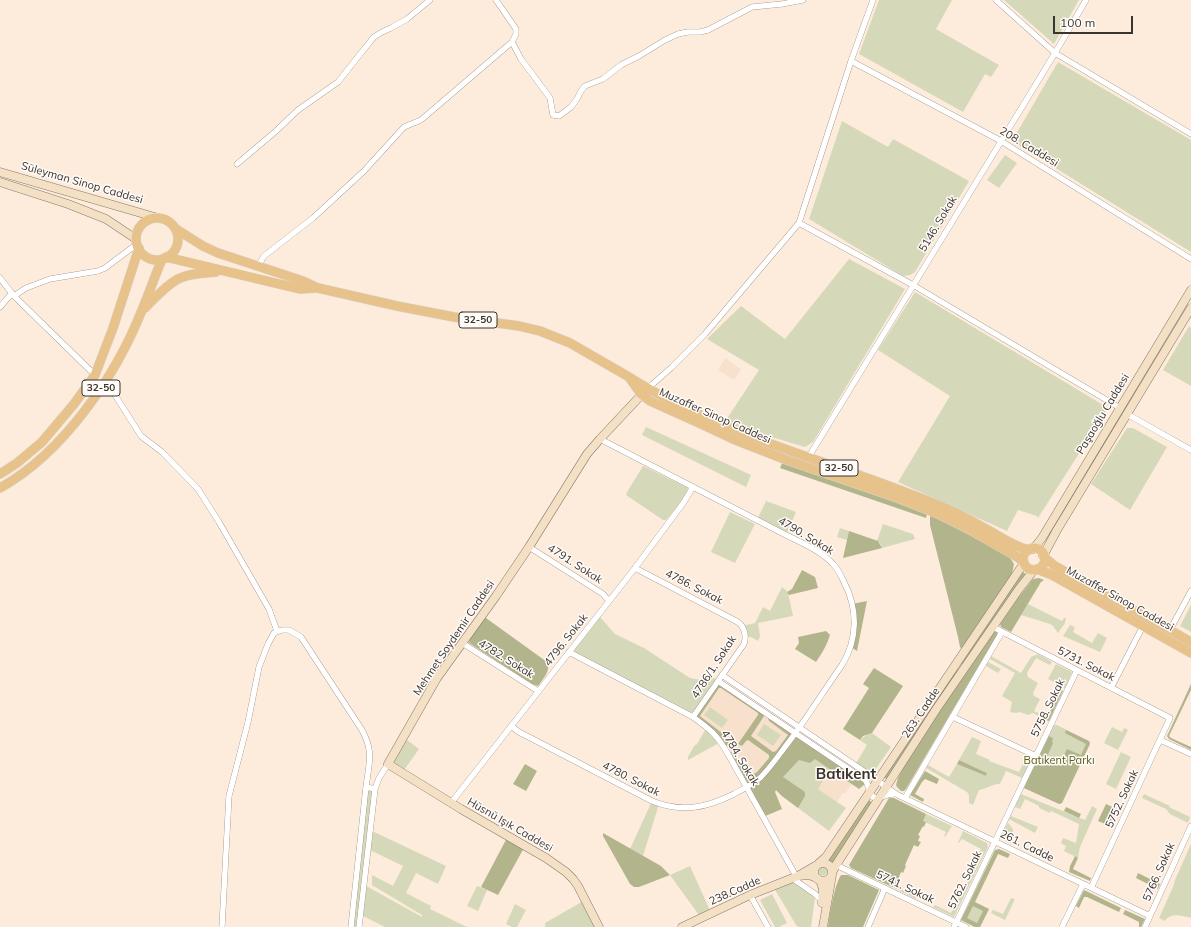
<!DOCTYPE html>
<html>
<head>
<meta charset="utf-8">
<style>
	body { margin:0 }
	#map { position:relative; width:1191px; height:927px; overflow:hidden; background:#fdecdc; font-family:Mulish,sans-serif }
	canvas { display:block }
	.scale { position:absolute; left:1053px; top:16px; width:80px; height:18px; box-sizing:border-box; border:2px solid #3b342e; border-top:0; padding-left:5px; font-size:12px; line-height:14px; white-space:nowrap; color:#3b342e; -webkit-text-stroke:3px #fffbf8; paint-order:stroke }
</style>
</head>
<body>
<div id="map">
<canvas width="1191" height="927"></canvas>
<div class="scale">100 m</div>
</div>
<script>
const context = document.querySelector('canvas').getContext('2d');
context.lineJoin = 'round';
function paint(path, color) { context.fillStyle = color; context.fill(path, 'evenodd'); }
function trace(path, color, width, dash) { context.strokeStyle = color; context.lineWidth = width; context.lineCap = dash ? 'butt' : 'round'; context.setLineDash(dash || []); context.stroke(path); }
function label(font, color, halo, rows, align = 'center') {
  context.font = font + ' Mulish,sans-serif'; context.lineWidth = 3; context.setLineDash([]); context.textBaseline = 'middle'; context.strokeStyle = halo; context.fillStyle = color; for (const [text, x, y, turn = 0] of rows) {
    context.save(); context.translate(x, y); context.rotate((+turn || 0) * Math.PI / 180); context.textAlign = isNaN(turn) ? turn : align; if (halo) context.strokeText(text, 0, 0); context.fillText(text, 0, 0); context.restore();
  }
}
paint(new Path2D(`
	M725 358 741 369 734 380 718 370Z
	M718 681 796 733 746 787 721 742 693 717Z
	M830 769 852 784 845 794 843 793 837 802 818 789Z`), '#f8e1cc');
paint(new Path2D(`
	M879 0H952L936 29 999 65 991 77 985 74 963 112 859 54Z
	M1004 0H1079L1054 44Z
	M1058 62 1191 140V252L1012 141Z
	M842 121 888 147 893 139 969 181 915 272 910 275 903 276 809 219Z
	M1005 155 1017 163 999 188 987 180Z
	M849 259 905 289 813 442 805 447 745 429 731 422 728 417 759 370 707 339 741 306 785 339Z
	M915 292 1108 408 1038 518 1037 516 1018 510 1007 531 898 482 950 396 878 350Z
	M1189 326 1191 328V386L1163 370Z
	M646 427 751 475 746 487 642 435Z
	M1127 428H1133L1167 447 1130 510 1091 484Z
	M643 466 688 488C687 497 672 513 666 520H663L626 495 627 492Z
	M766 501 796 512 786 535 757 520Z
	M730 512 755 524 735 563 711 552Z
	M883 524 913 534 915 539 882 548 880 543 877 541Z
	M840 528 849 531 847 540 837 537Z
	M782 587 786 590 788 593 793 616 758 623 760 636 758 641 751 637H745L742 626 755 623 763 607 770 611Z
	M1028 604 1062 621 1064 618H1066L1065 623 1058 633 1053 626 1050 624 1021 615Z
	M1191 605V632L1180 626Z
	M600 617 615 634 644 648 690 678 701 680 710 676 716 679 693 712H690L574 652V650Z
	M1070 625 1075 627 1073 632 1092 643 1098 633 1107 638 1100 652 1063 636Z
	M1038 654 1052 662 1050 665 1036 658 1027 673 1028 677 1038 683 1033 693 1034 696 1040 699 1034 711 1047 717 1046 720 1033 713 1028 715 1020 712 1016 713 1010 712 1012 702 1002 696 1015 673 990 659 991 656 1021 673 1031 657Z
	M988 662 1001 669 998 673 986 666Z
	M1056 664 1072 672 1065 688 1048 679Z
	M710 707 728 720 722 728 704 715Z
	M764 724 781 735 773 746 757 735Z
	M1054 725H1057L1090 742 1062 803 1060 804 1024 788Z
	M707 727 721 742 688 760V757L694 746 697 744Z
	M1112 727 1122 732 1124 728 1128 730 1118 750 1104 743Z
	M796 733 836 760 818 789 846 808 829 831 782 796 776 790Z
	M872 733 891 747 871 776 855 765 867 745 860 740 865 736Z
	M403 737 419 749 402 773 388 764Z
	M972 737 981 741 976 754 990 760 989 761 1019 772 1024 762 1029 764 1022 778 1006 771 1000 784C994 783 986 789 979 790L973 805 969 803V795L967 792 926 768 928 765 949 777 957 764 986 776 987 773 959 760Z
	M1121 752 1131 757 1116 789 1106 784Z
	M366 787 375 789 370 830 446 866 438 884 416 873 406 893 431 906 430 909 467 927H385L361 915 359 927H351ZM368 850 374 852 403 866 393 886 372 875V885L422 915V917L368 887 364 886Z
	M1021 794 1085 820 1092 806 1097 809 1080 847 1078 858 1064 851 1066 846 1061 843 1063 838 1076 843 1079 824 1051 811 1050 813 1039 808V806L1025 799 1020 809 1015 807Z
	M1144 794 1170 806 1169 807 1190 817 1188 823 1170 814 1166 809 1142 798Z
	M652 801 659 804 643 856 630 849Z
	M926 814 952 826 945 837 944 836 946 832 923 821Z
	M1011 816 1038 827 1035 833 1009 819Z
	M1008 823 1013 829 1014 845 1000 838Z
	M963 831 987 843 988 847 954 917 933 907 935 905 951 913 953 909H955L959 900 958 899 962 891H963L972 872 968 870 970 866 973 867 975 863H976L981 854 979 853 981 849 962 839 959 843H958Z
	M1191 844V918C1182 916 1171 912 1165 921L1159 918 1173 887 1175 880Z
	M690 866 711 913 701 918 670 875Z
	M818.5 871a4.5 4.5 0 1 1 9 0a4.5 4.5 0 1 1-9 0Z
	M794 881 815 898 811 927H798L796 925 774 888Z
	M893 885 916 896 919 892V893L916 899 892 887Z
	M477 886 487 890 478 911 467 906Z
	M772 894 787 923 779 927H775L760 900Z
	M1011 898 1015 899 1005 920 991 913 993 910 1003 914Z
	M585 900 595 927H545V923Z
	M971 901 989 909 980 927H975L961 920Z
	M515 904 526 910 517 927H512L506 924Z`), '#d6d9b9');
paint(new Path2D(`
	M784 459 928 509 926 518 780 468Z
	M930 514 1009 556 1014 564 1012 574 962 649 960 647 958 637 930 525Z
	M849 531 878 541 882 548 843 558Z
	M1050 567 1191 646V649L1049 570Z
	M802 570 815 577 818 588 789 595 787 592 792 589Z
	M1021 571 1027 575 963 665 961 664Z
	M1039 578 1044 580 1041 582 1011 632 1001 627 1000 624 1018 598 1033 579Z
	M867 601 857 651 851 647 853 639 852 604Z
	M484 618H486L547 662C551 671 544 677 539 685L538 686 532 684 469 643 470 639Z
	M826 631 830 635C827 645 822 653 816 662L795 649 799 643 798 637Z
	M994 631 997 632V635L906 789 904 791H901L897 787 896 785 898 778 908 758 942 707Z
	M874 668 903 686 872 733 863 736 860 740 843 729 869 688 863 684Z
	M957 668 959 670 888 778 886 779 884 776Z
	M718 681 766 713 751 736 773 752 776 751 788 735 769 721 768 718 865 780V784L859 789 815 759 810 763 799 760 783 777 805 792V796L798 808 782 796 776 790 775 792 782 809 763 817 728 754 731 752 733 753 748 777 757 772 769 758V755L748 740 746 741 742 746 738 744 758 715V713L721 688H719L700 716 731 740V742L725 748 721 742 693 717Z
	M1191 684V690L1169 736 1171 738 1191 747V750L1169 739 1167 736Z
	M1060 689 1063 691 1049 721 1046 720Z
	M1066 730 1089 741 1090 744 1062 803 1059 804 1024 788 1049 736 1053 738 1052 742 1053 743 1047 757 1060 763 1067 749 1081 755 1086 744 1065 733Z
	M959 760 987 773 986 776 957 764Z
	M525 764 537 771 526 791 513 784Z
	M925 771 939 779 937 784 925 779 922 782 915 794 924 799 923 802 910 795Z
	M889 798H894L926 814 923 821 926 822 924 827 923 826 918 835 920 836 918 841 921 842 918 847 914 845 905 865 906 866 903 873 901 872 897 882 898 883 896 887 893 886 892 887 851 868 849 865Z
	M867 799 873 803 834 862 830 863 828 860Z
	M1106 804 1117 809 1110 826 1098 821Z
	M1066 807 1081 814 1079 818 1064 811Z
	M603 833 661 866 670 875 639 887H634L630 884 603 836Z
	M508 836 525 846 498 895 481 887Z
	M999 849 1010 854 1008 858 998 854 975 902 989 909 980 927H975L961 920 995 850ZM973 906 983 911 977 923 967 918Z
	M1075 856 1078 858 1073 869 1091 878 1090 881 1069 872 1070 866Z
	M1138 873 1160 884 1158 889 1136 878Z
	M841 875H848L879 890 863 927H828C830 913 834 886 841 875Z
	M1084 890 1121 908 1119 912 1087 897H1084L1079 908 1076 906Z
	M1125 910 1145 919 1141 927H1139V922L1123 914Z`), '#b2b58b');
const street = new Path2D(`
	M996 0 1055 53 1191 134
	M512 42 521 59 533 75 550 98 553 115 559 116 571 107 577 99 581 91 585 86 603 79 621 65 639 56 665 40 678 34 688 32H700L708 30 752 7 782 4 803 0
	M851 61 1001 141 1191 259
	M237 164 276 131 298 110 338 82 361 53 374 37 382 32 391 28 407 19 430 0
	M799 223 913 285 1120 408
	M258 266 264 256 313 218 364 171 404 127 421 120 512 42 516 34V29L496 0
	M0 278 14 296 95 375
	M14 296 26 288 50 279 98 271 105 268 137 244
	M0 307 12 293
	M104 384 115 395 141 436 162 452 198 489 219 522 269 609 277 631
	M647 389 671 368 705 334 799 223 851 61 873 0
	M1127 414 1191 450
	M808 458 1055 53 1086 0
	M529 547 603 594 609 601
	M635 568 736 621C744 625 747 635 744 644L693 717
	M993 627 1170 718 1091 888
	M1170 630 1191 591
	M462 643 538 691
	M569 652 693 717C711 730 717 735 728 754L796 876
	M718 681 865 780C870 785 868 798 877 798 883 798 886 793 896 794L871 776 722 675
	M1111 688 1143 626
	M953 717 1036 756
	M511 726 519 732 652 801C682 813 706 808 734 794 743 789 752 785 760 778 769 769 777 758 785 747 805 721 823 692 842 665 858 639 858 609 844 582 841 576 838 569 833 564 821 551 802 543 786 535L600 439
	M1160 740 1191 754
	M896 794 1150 916
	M905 798 1002 632
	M451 803 635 568 684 502 693 487
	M836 865 966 927
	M792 878 815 894 822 901
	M750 895 768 927
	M222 927 229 796 248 722 259 667 268 644 274 633 282 630H289L301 637 362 730C374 752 369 763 366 787L375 789
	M351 927 366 787
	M359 927 375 789 379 778 388 764
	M868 927 885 888
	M954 927 1077 670
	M1062 927 1083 884
	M1145 927 1191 826`);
const secondary = new Path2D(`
	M0 172 158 218
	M0 182 68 204 106 219 136 239
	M1033 549 1042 538 1191 290
	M1043 556 1057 530 1191 308
	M814 872a9 9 0 1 1 18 0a9 9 0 1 1-18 0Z
	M819 863 826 857 1024 563
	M832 873 836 865 937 708 1019 589 1034 570
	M817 878 809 875 798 876 817 865
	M820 880 823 889 822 903
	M599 927 578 886 573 879 566 872 546 858 461 809 388 764 437 678 496 596 529 547 587 454 600 439 645 391
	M682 927 750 895 798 876
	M823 927 832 875`);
const primary = new Path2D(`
	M136 239a21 21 0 1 1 42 0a21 21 0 1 1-42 0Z
	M176 229 203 246 218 253 303 281 318 288 397 306 454 317 519 326 540 331 570 343 629 377
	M166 257 300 289 316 288
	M145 308C155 298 165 286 178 279 189 273 204 273 216 272
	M0 474 17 463 42 442 74 404 95 375 113 328 139 248
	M0 488C63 453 116 376 142 310 149 293 155 276 162 259
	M1023 559a11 11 0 1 1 22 0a11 11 0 1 1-22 0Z
	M1044 557 1055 566 1191 642
	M1023 561 1014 555 967 528 936 513 898 498 784 459 733 439 701 424 650 401 641 394 629 377C649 390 669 400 690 410 767 447 850 469 928 501 949 509 969 519 988 530 1001 537 1015 547 1029 550
	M1037 569 1052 575 1191 653`);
trace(street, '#87786a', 6);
trace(secondary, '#87786a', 9);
trace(primary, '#d8d6d5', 10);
trace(street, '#fff', 5.5);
trace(secondary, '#f4e0c5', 8);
trace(primary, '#e8c28b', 9);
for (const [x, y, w] of [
	[478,320,38],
	[101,388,38],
	[839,468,38]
]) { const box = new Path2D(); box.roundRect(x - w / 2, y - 8, w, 16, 3); context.fillStyle = '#fffbf8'; context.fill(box); trace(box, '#3b342e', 1); }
label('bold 10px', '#3b342e', null, [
	["32-50",478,320],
	["32-50",101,388],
	["32-50",839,468]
]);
label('11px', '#3b342e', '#fffbf8', [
	["208. Caddesi",1029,147,31],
	["Süleyman Sinop Caddesi",82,183,16],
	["5146. Sokak",938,224,-59],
	["Paşaoğlu Caddesi",1103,414,-59],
	["Muzaffer Sinop Caddesi",715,416,24],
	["4790. Sokak",806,536,31],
	["4791. Sokak",575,564,33],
	["4786. Sokak",694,587,27],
	["Muzaffer Sinop Caddesi",1120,599,29],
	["Mehmet Soydemir Caddesi",454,638,-56],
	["4796. Sokak",566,640,-52],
	["4782. Sokak",506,659,32],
	["5731. Sokak",1086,664,27],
	["4786/1. Sokak",714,667,-57],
	["5758. Sokak",1048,708,-64],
	["263. Cadde",921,713,-56],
	["4784. Sokak",740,758,59],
	["4780. Sokak",631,779,27],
	["5752. Sokak",1122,799,-65],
	["Hüsnü Işık Caddesi",510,825,30],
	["261. Cadde",1027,846,26],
	["5766. Sokak",1159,872,-66],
	["5762. Sokak",965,880,-64],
	["5741. Sokak",905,887,25],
	["238.Cadde",735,891,-24]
]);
label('11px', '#595b18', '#fffbf8', [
	["Batıkent Parkı",1059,761]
]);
label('bold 15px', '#3b342e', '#fffbf8', [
	["Batıkent",846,774]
]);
</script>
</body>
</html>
